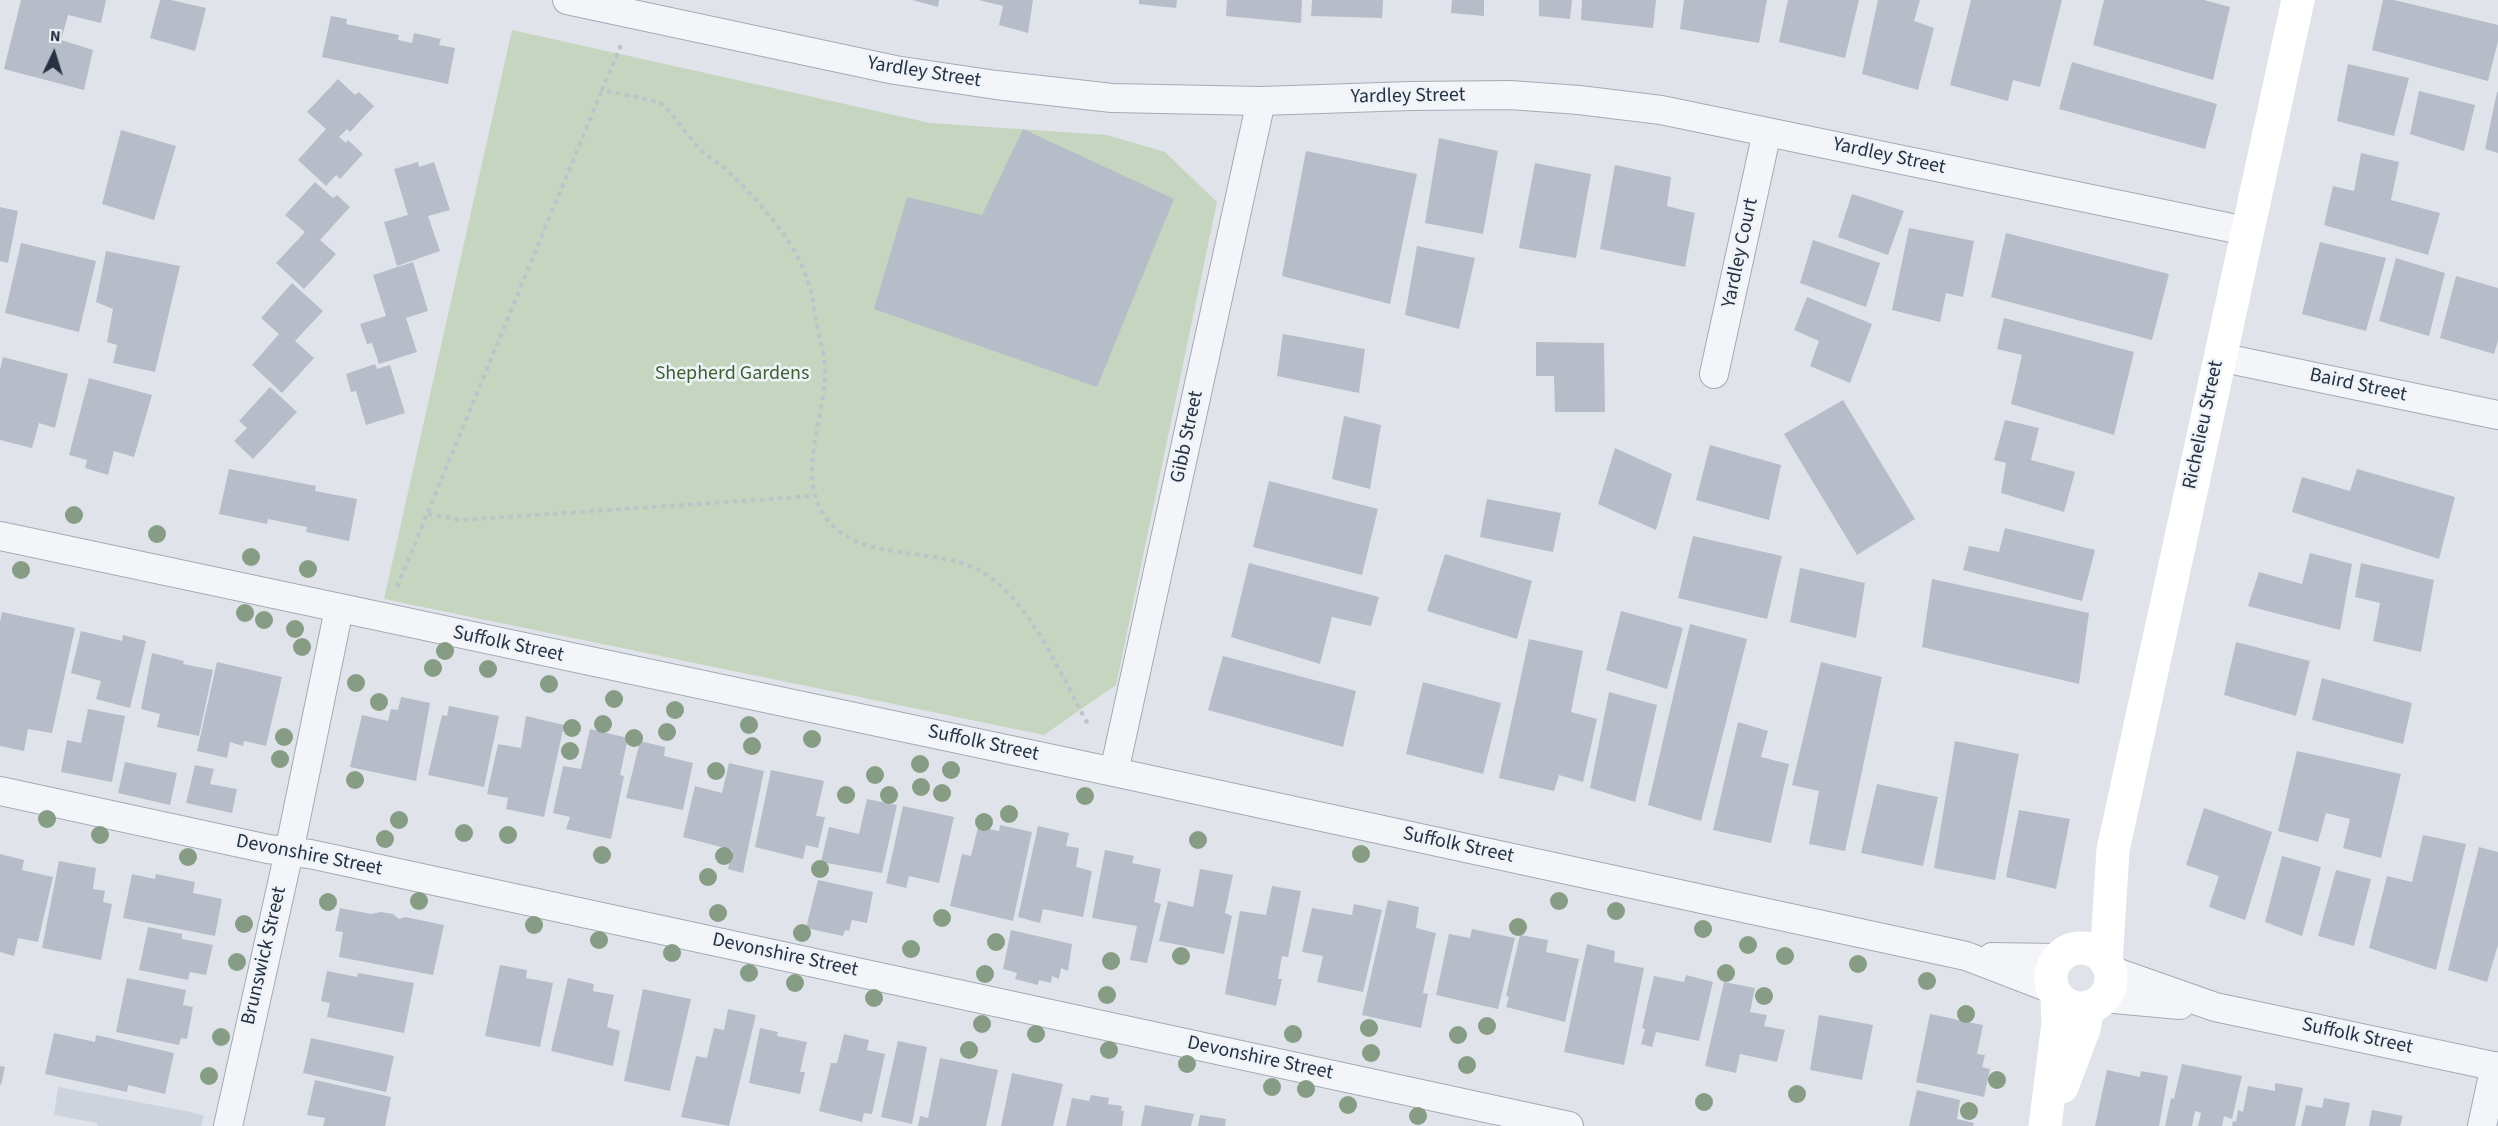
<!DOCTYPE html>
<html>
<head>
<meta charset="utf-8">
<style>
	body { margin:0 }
	#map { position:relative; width:2498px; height:1126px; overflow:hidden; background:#e0e4ea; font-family:"Source Sans 3",sans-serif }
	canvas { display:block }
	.north { position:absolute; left:24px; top:24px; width:60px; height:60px; -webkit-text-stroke:4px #eff3f7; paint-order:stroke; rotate:4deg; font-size:16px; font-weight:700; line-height:24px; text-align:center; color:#263243 }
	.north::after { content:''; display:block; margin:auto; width:21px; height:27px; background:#263243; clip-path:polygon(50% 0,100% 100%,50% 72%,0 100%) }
</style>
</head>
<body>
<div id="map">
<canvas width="2498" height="1126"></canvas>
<div class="north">N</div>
</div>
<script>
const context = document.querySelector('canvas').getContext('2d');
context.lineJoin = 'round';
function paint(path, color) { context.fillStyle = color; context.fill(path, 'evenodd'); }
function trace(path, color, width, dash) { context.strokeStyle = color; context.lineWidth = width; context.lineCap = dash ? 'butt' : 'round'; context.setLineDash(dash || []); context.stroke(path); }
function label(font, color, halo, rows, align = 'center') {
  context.font = font + ' "Source Sans 3",sans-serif'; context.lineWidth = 5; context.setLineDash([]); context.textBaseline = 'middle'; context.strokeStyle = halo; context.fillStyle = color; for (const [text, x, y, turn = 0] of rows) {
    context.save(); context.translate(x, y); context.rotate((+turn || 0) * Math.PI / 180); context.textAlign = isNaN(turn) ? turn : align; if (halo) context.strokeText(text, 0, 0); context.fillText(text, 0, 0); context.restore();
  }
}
paint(new Path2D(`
	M58 1087 191 1112 204 1116 201 1126H98L97 1123 54 1115Z`), '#cdd3dd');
paint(new Path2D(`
	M512 30 930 123 1107 135 1165 152 1217 202 1116 685 1044 735 384 599Z`), '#c6d5c0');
paint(new Path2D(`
	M21 0H106L101 23 68 15 61 40 93 50 84 90 4 69Z
	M160 0H171L206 8 195 51 150 38Z
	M912 0H939L938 7Z
	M979 0H1033L1028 33 999 25 1003 6Z
	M1139 0H1177L1176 8 1139 4Z
	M1227 0H1302L1301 23 1226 16Z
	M1312 0H1383L1382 18 1311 16Z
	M1452 0H1484V16L1451 13Z
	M1539 0H1572L1570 19 1539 16Z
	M1582 0H1656L1653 28 1581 20Z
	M1684 0H1767L1759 43 1680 29Z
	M1788 0H1859L1845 58 1779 42Z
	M1878 0H1920L1914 21 1934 28 1918 90 1862 74Z
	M1971 0H2062L2040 87 2013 80 2008 101 1950 85Z
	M2104 0H2204L2230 7 2213 80 2093 45Z
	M2383 0H2394L2498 25V41L2488 81 2372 50Z
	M331 16 347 19 346 24 399 35 398 40 412 43 414 33 441 39 439 45 455 48 448 84 322 57Z
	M2072 62 2217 104 2205 149 2059 109Z
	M2348 64 2409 78 2394 136 2337 121Z
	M338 79 355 95 359 92 374 106 350 132 347 129 339 137 346 143 348 140 363 154 340 179 336 175 326 186 298 160 326 129 307 112Z
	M2419 91 2475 105 2464 151 2410 134Z
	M2497 92H2498V153L2485 149Z
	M1023 129 1174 199 1097 387 874 309 907 197 982 215Z
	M121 130 176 146 154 220 102 204Z
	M1439 138 1498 151 1483 234 1425 223Z
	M1306 151 1417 174 1390 304 1282 276Z
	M2361 153 2399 162 2391 200 2440 213 2428 255 2324 225 2333 186 2354 191Z
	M418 162 419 167 434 162 450 210 428 216 440 251 397 266 384 222 408 215 394 169Z
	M1535 163 1591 174 1576 258 1519 248Z
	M1615 165 1671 177 1667 206 1695 213 1685 267 1600 249Z
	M315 182 333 198 337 195 350 207 320 240 336 254 304 289 276 263 305 232 285 215Z
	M1852 194 1904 211 1888 255 1838 237Z
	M0 207 18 211 8 263 0 261Z
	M1909 228 1974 241 1963 297 1946 293 1940 322 1892 310Z
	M2006 233 2169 274 2152 340 1991 297Z
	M1813 240 1880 263 1866 307 1800 283Z
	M2320 242 2386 258 2366 331 2302 314Z
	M21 243 96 261 79 332 5 313Z
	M1417 246 1475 258 1459 329 1405 315Z
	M106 251 180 266 155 372 113 363 117 345 107 342 113 309 96 302Z
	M2396 258 2445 273 2429 336 2379 321Z
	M413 262 428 311 406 318 417 352 379 364 372 343 367 344 360 324 386 316 373 275Z
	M2456 276 2498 288V340L2494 354 2440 338Z
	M292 283 323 311 295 341 314 358 282 393 252 365 279 334 261 318Z
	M1807 297 1872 324 1850 383 1810 366 1819 341 1794 330Z
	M2004 318 2134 352 2114 435 2011 404 2022 355 1997 349Z
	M1283 334 1365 349 1359 393 1277 376Z
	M1536 342 1604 343 1605 412H1555L1554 376H1536Z
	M3 357 68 374 55 428 39 423 32 448 0 440V370Z
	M375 364 377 369 390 365 405 413 366 425 356 391 351 392 346 374Z
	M89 378 152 395 134 457 114 451 108 475 85 468 87 460 69 455Z
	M270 387 297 412 253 459 234 441 247 428 239 421Z
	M1843 400 1915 519 1857 555 1784 434Z
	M1344 416 1381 425 1370 489 1332 479Z
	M2005 420 2039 428 2031 460 2075 472 2064 512 2001 493 2006 463 1994 460Z
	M1710 445 1781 465 1769 520 1696 500Z
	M1615 448 1672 474 1656 530 1598 504Z
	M229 469 316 486 315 491 357 499 349 541 306 532 307 527 268 519 267 524 219 514Z
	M2357 469 2455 497 2439 559 2292 512 2302 477 2350 491Z
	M1269 481 1378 509 1362 575 1253 547Z
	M1487 499 1561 513 1553 552 1480 537Z
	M2005 528 2095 550 2082 601 1963 570 1969 546 1999 552Z
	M1693 536 1782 556 1767 619 1678 598Z
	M2310 553 2352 564 2340 630 2248 606 2259 572 2302 584Z
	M1445 554 1532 581 1517 639 1427 611Z
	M1249 563 1379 597 1371 626 1332 617 1320 664 1231 637Z
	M2361 563 2434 580 2421 652 2373 641 2380 603 2355 597Z
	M1800 568 1865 583 1856 638 1790 622Z
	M1932 579 2089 613 2079 684 1922 647Z
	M1621 611 1683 628 1667 689 1606 670Z
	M2 612 75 628 52 733 28 729 24 751 0 746V622Z
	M1690 624 1747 639 1701 821 1648 805Z
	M81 631 122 641 123 635 146 641 130 708 96 699 101 681 71 673Z
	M1529 639 1583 651 1571 712 1597 719 1583 782 1559 775 1554 791 1499 778Z
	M2236 642 2310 661 2296 716 2224 695Z
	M152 653 184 661 183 664 213 670 199 736 157 727 160 714 141 709Z
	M1223 656 1356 691 1343 747 1208 710Z
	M217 662 282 677 266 746 244 741 243 746 230 742 227 758 197 751Z
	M1821 662 1882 677 1845 851 1809 844 1819 791 1792 785Z
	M2322 678 2412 703 2403 744 2312 720Z
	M1423 682 1501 703 1483 774 1406 754Z
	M1609 692 1657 705 1635 802 1590 788Z
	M401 697 430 703 416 781 350 767 362 715 388 721 391 709 398 710Z
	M449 706 499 716 484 787 428 775 442 715 447 716Z
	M88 709 125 716 112 782 61 772 67 740 81 743Z
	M526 716 564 725 544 817 506 809 508 798 487 794 498 744 521 748Z
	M1738 722 1768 731 1761 757 1789 764 1771 843 1713 830Z
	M590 729 628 738 620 775 624 776 611 839 566 829 570 817 553 813 563 766 581 769Z
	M640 741 665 747 664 756 693 763 683 810 626 798Z
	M1955 741 2019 754 1995 880 1934 868Z
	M2297 751 2401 774 2381 858 2343 848 2350 819 2326 813 2318 842 2278 831Z
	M125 762 177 773 170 805 118 793Z
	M729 763 764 771 743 873 728 869 732 850 683 837 695 786 722 793Z
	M195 765 214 769 210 784 237 789 232 813 186 803Z
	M771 770 824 781 816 816 825 817 818 848 806 845 803 859 755 847Z
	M1877 784 1938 797 1923 866 1861 853Z
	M867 799 897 805 882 873 821 862 829 827 859 834Z
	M903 806 954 817 939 883 909 876 906 888 886 883Z
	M2204 808 2272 832 2245 920 2209 907 2219 876 2186 865Z
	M2019 810 2070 819 2056 889 2006 877Z
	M1000 825 1032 832 1013 921 950 906 962 854 971 856 978 827 999 831Z
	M1038 826 1069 833 1066 846 1079 848 1076 867 1092 871 1083 917 1043 909 1040 923 1018 917Z
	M2423 835 2466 844 2436 970 2369 948 2387 876 2412 882Z
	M2479 847 2498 852V945L2487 982 2448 970Z
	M1105 850 1134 856 1132 863 1161 869 1154 902 1161 904 1147 963 1130 960 1137 926 1092 918Z
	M0 854 24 860 22 870 53 877 38 942 18 938 14 956 0 952Z
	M2282 856 2321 867 2302 936 2265 922Z
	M59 861 96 868 93 889 105 891 103 902 112 904 101 960 42 948Z
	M1200 869 1233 875 1225 913 1232 916 1224 954 1159 941 1168 901 1193 907Z
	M2336 870 2371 879 2354 946 2318 936Z
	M132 874 155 879 156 874 195 882 193 893 222 899 215 936 123 918Z
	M818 880 873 892 867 923 852 920 849 931 845 930 843 936 806 928Z
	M1272 886 1301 891 1288 957 1282 956 1278 979H1282L1276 1006 1225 994 1240 911 1266 915Z
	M1388 900 1419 907 1416 928 1436 933 1423 993 1428 994 1421 1028 1362 1015Z
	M1354 904 1382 910 1363 992 1317 982 1323 956 1302 952 1312 908 1352 915Z
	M340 908 371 914 381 912 393 914 399 919 405 917 444 925 433 975 339 957 343 932 335 931Z
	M148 927 182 934V939L213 945 206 975 190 972 188 980 139 970Z
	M1472 929 1515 938 1498 1009 1436 995 1449 934 1470 938Z
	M1011 930 1072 944 1068 971 1061 968 1059 979 1052 976 1051 983 1039 980 1038 985 1015 979 1017 973 1003 969Z
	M1520 935 1548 940 1546 952 1579 959 1565 1022 1506 1007 1509 997 1506 996Z
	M1587 944 1615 951 1614 962 1644 968 1624 1065 1564 1052Z
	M500 965 527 970 526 978 553 983 540 1047 485 1036Z
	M327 971 357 977 358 973 414 983 404 1033 327 1017 330 1003 321 1001Z
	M1686 975 1713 982 1699 1041 1656 1032 1652 1047 1641 1044 1645 1029 1642 1028 1654 976 1684 982Z
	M127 978 186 990 183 1005 193 1007 187 1039 181 1038 179 1045 116 1032Z
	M568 978 594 984 593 991 614 995 607 1027 620 1031 613 1066 551 1051Z
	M1724 982 1755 988 1750 1012 1767 1015 1764 1026 1785 1030 1777 1062 1740 1054 1736 1073 1705 1066Z
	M643 989 691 999 670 1091 624 1081Z
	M728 1009 756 1015 729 1126 681 1117 696 1056 707 1058 714 1028 724 1030Z
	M1930 1014 1983 1025 1977 1054 1985 1055 1982 1067 1990 1069 1984 1097 1916 1082Z
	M1819 1015 1873 1025 1862 1080 1810 1070Z
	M760 1028 778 1032 777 1036 807 1042 800 1072H805L800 1094 749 1083Z
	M54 1033 95 1042 96 1035 174 1053 165 1094 128 1085 127 1092 45 1074Z
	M844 1034 869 1040 867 1050 885 1054 872 1114 864 1113 862 1122 819 1111 831 1063H837Z
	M311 1038 394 1056 386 1092 303 1073Z
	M898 1041 927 1047 912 1124 881 1117Z
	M940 1058 998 1070 986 1126H918L920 1116 928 1118Z
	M2182 1064 2242 1076 2232 1119 2224 1116 2222 1126H2198L2201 1113 2195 1111 2192 1126H2165L2171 1098 2174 1099Z
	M0 1066 5 1067 1 1085H0Z
	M2107 1070 2140 1077 2141 1071 2168 1076 2159 1126H2095Z
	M1012 1073 1063 1084 1053 1126H1001Z
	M315 1080 391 1097 385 1126H323L325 1118 307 1115Z
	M2275 1083 2303 1088 2295 1126H2232L2233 1121 2236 1122 2238 1110 2243 1112 2248 1086 2275 1091Z
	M1917 1090 1960 1100 1957 1119 1974 1123 1973 1126H1909Z
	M1091 1095 1109 1098 1108 1104 1122 1106 1121 1111H1124L1122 1126H1066L1072 1098 1089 1101Z
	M2324 1098 2350 1103 2345 1126H2301L2306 1105 2322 1108Z
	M1145 1105 1194 1114 1191 1126H1141Z
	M2372 1110 2403 1116 2400 1126H2369Z
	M1200 1115 1226 1119 1225 1126H1198Z`), '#b6bdc8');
const street = new Path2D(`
	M567 0 895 70 996 85 1112 98 1261 101 1411 96 1510 95 1579 100 1661 110 2246 231
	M2219 357 2498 415
	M1714 374 1767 132
	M0 536 1114 772 1966 956 2052 989
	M1114 772 1261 101
	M0 791 268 849 310 854 1569 1126
	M1992 957 2058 958
	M2110 970 2215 1007 2498 1067
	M2103 998 2180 1005
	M228 1126 289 852 339 609
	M2482 1126 2495 1066`);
trace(street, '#a4abb5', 30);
trace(new Path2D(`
	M621 45 602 90 659 102C675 115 686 135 701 150 708 158 718 162 726 169 758 201 794 238 808 282 813 295 814 309 816 322 820 341 827 361 825 380 822 421 797 481 826 518 860 563 931 546 977 569 1028 594 1062 678 1089 726
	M428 514 460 520 816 496
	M397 587 602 90`), '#bec2c9', 4, [4.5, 4.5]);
trace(street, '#f3f5f8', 28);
trace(new Path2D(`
	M2051 978a30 30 0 1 1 60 0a30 30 0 1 1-60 0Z
	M2106 962 2113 850 2298 0
	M2062 1087 2084 1029 2088 1007
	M2045 1126 2058 1023 2057 996`), '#fff', 33);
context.fillStyle = '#869c85';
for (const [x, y] of [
	[74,515],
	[157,534],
	[251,557],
	[308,569],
	[21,570],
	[245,613],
	[264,620],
	[295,629],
	[302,647],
	[445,651],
	[433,668],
	[488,669],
	[356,683],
	[549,684],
	[614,699],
	[379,702],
	[675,710],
	[603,724],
	[749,725],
	[572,728],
	[667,732],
	[284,737],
	[634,738],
	[812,739],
	[752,746],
	[570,751],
	[280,759],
	[920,764],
	[951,770],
	[716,771],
	[875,775],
	[355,780],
	[921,787],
	[942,793],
	[846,795],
	[889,795],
	[1085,796],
	[1009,814],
	[47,819],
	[399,820],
	[984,822],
	[464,833],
	[100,835],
	[508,835],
	[385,839],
	[1198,840],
	[1361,854],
	[602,855],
	[724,856],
	[188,857],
	[820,869],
	[708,877],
	[419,901],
	[1559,901],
	[328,902],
	[1616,911],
	[718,913],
	[942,918],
	[244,924],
	[534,925],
	[1518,927],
	[1703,929],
	[802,933],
	[599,940],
	[996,942],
	[1748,945],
	[911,949],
	[672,953],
	[1181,956],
	[1785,956],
	[1111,961],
	[237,962],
	[1858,964],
	[749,973],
	[1726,973],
	[985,974],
	[1927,981],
	[795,983],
	[1107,995],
	[1764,996],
	[874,998],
	[1966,1014],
	[982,1024],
	[1487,1026],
	[1369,1028],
	[1036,1034],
	[1293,1034],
	[1458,1035],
	[221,1037],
	[969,1050],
	[1109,1050],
	[1371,1053],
	[1187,1064],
	[1467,1065],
	[209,1076],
	[1997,1080],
	[1272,1087],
	[1306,1089],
	[1797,1094],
	[1704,1102],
	[1348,1105],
	[1969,1111],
	[1418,1116]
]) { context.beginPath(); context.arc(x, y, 9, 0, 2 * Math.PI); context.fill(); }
label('20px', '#263243', '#eff3f7', [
	["Yardley Street",924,73,9],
	["Yardley Street",1408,97,-1],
	["Yardley Street",1889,157,12],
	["Yardley Court",1741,253,-78],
	["Baird Street",2358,386,12],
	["Richelieu Street",2204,425,-78],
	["Gibb Street",1188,437,-78],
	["Suffolk Street",508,645,12],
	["Suffolk Street",983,744,12],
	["Suffolk Street",1458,846,12],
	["Devonshire Street",309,856,11],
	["Brunswick Street",265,956,-77],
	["Devonshire Street",785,956,12],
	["Suffolk Street",2357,1037,12],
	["Devonshire Street",1260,1059,12]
]);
label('20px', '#3d6132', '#eff3f7', [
	["Shepherd Gardens",732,375]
]);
</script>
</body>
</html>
